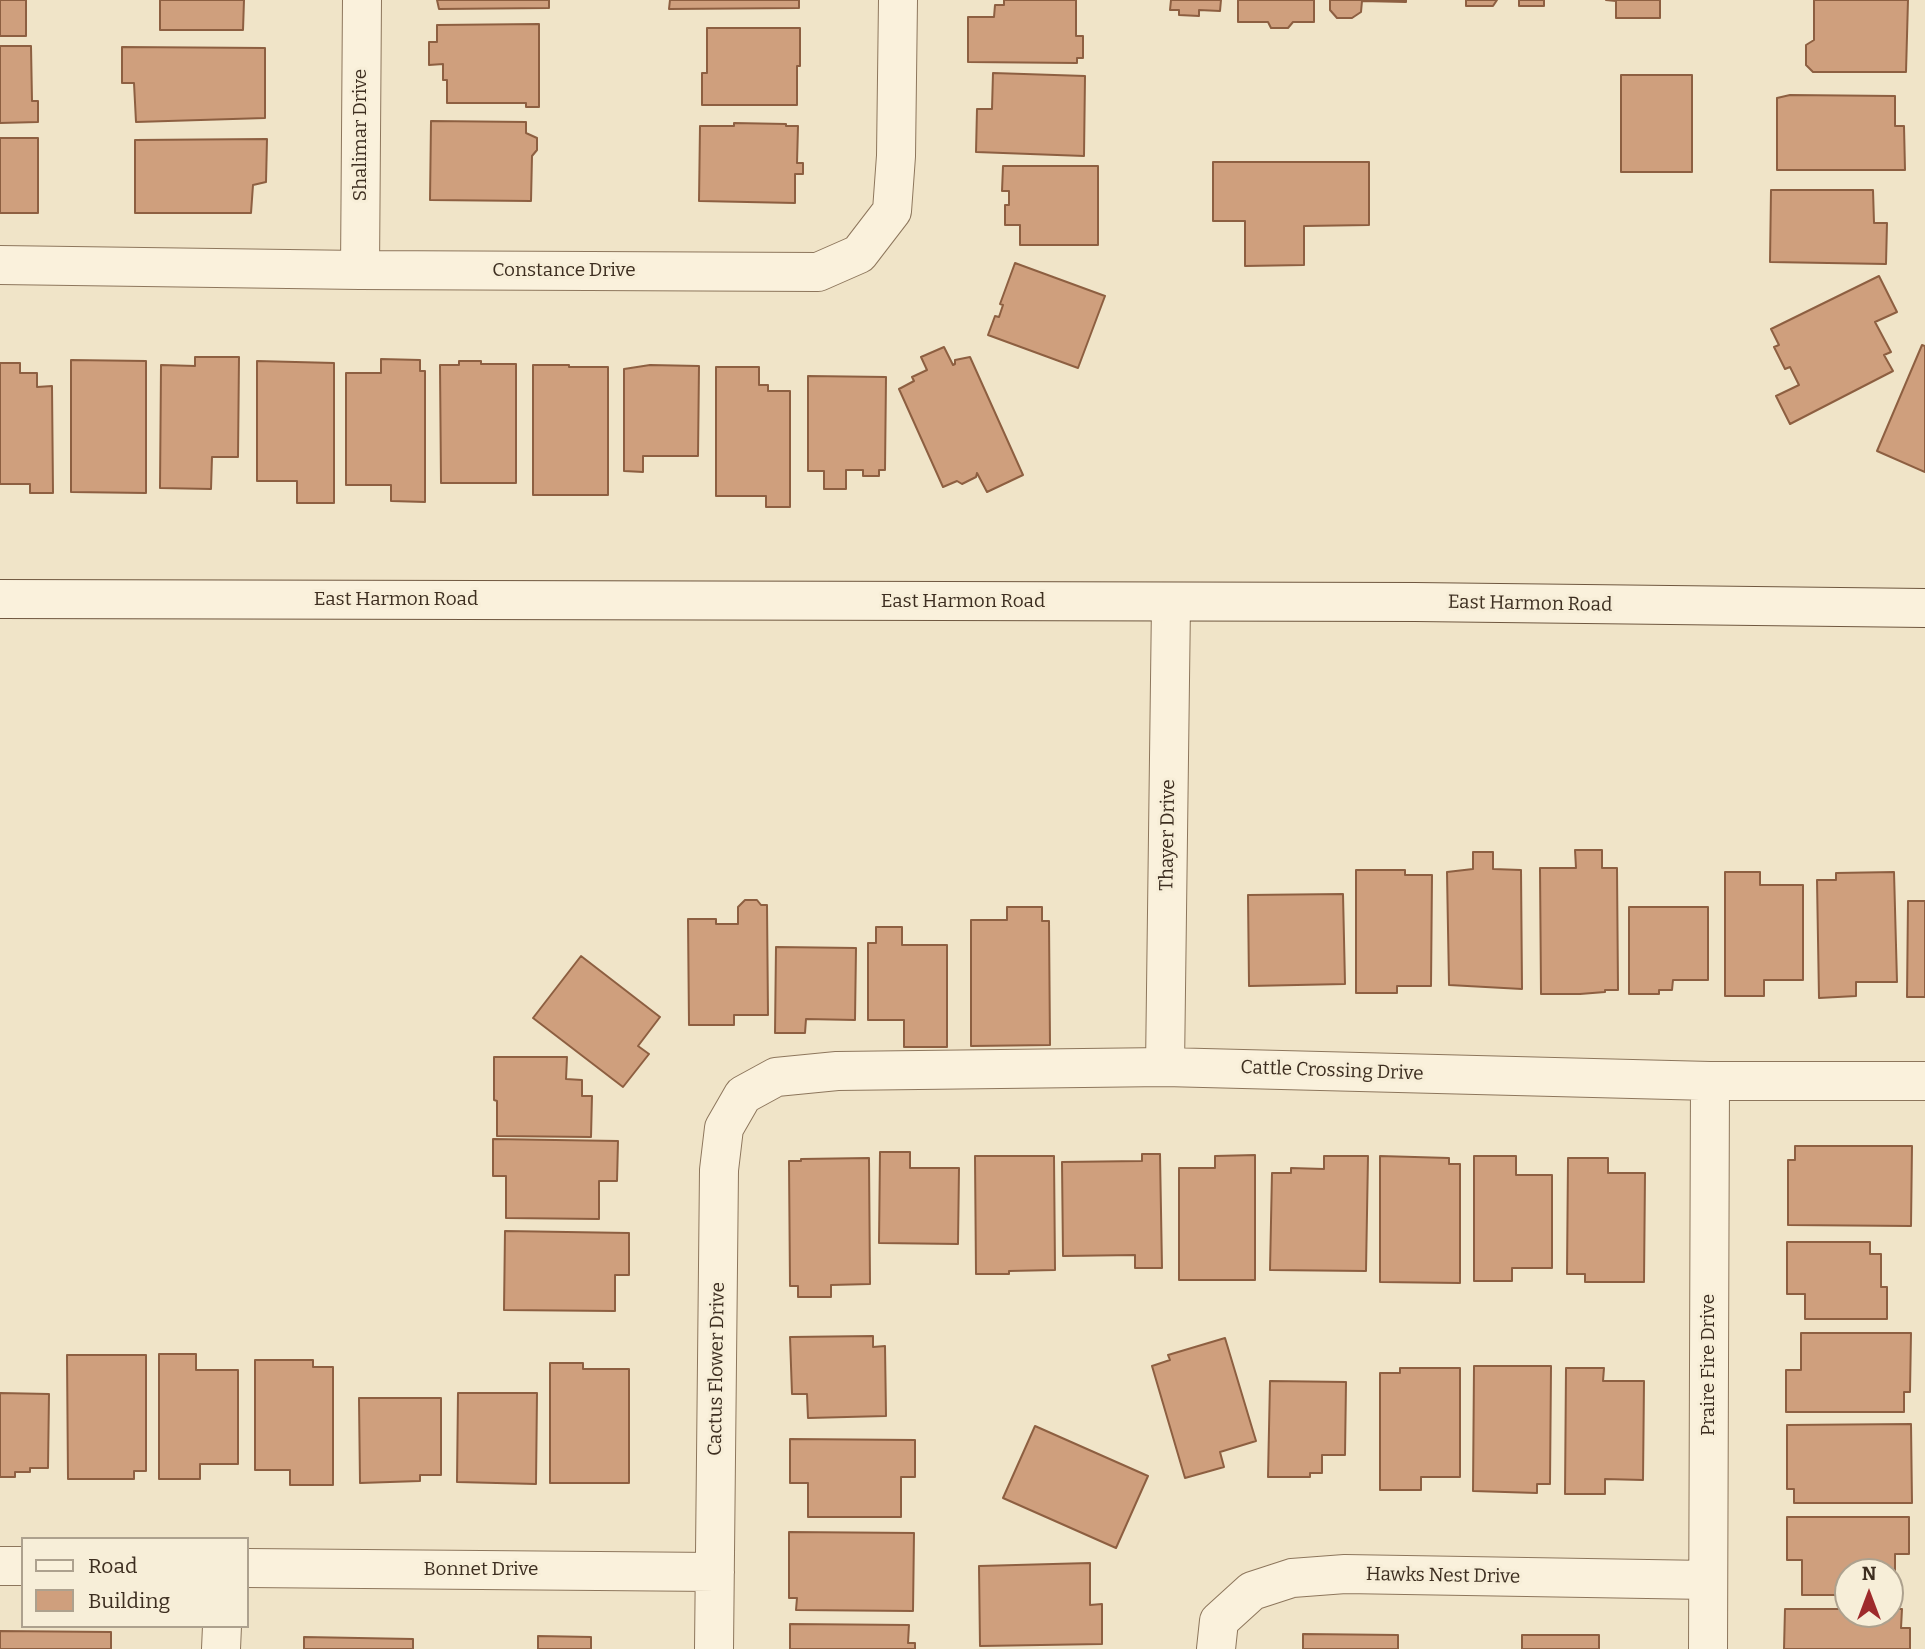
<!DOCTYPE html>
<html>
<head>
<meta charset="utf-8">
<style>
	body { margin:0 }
	#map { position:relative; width:1925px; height:1649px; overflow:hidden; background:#f0e4c8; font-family:Bitter,serif }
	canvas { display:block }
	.legend { position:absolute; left:21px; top:1537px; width:228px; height:91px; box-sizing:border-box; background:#f7eed8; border:2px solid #ada18e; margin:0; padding:9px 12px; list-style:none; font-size:21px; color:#3d2e20 }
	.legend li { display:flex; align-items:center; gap:14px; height:35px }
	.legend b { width:35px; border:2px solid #ada18e }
	.north { position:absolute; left:1834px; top:1558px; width:70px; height:70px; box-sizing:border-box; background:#f7eed8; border:2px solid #ada18e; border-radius:50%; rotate:0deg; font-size:19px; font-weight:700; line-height:28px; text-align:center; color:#3d2e20 }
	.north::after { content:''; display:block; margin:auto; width:24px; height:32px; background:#9e2a2b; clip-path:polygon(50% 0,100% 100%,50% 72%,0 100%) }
</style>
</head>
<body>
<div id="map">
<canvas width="1925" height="1649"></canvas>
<ul class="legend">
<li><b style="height:9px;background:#faf1dc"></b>Road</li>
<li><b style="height:19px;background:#cf9f7d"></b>Building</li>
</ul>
<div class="north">N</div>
</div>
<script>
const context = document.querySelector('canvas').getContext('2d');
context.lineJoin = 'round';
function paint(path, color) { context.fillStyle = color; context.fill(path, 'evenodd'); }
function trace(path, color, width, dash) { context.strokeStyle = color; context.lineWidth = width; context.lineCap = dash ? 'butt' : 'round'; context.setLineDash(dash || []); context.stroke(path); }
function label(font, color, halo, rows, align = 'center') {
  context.font = font + ' Bitter,serif'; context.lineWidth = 6; context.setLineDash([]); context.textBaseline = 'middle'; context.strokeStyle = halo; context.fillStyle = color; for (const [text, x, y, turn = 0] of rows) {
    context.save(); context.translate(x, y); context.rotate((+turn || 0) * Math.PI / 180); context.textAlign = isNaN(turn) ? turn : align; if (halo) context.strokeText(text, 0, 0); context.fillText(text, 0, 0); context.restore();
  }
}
const building = new Path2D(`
	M0 0H26V36H0Z
	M160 0H244L243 30H160Z
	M437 0H549V8L439 9Z
	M670 0H799V8L669 9Z
	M1004 0H1076V36H1083V58H1077V63L968 62V17H994L995 5H1004Z
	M1171 0H1221L1220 11 1199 10V16L1179 15V10H1170Z
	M1238 0H1314V22H1293L1288 28H1271L1268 22H1238Z
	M1330 0H1406V2L1362 1 1361 12 1352 18H1337L1330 10Z
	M1466 0H1497L1493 6H1466Z
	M1519 0H1544V6H1519Z
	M1606 0H1660V18H1616V1Z
	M1814 0H1908L1906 72H1813L1806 65V45L1814 40Z
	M539 24V107H526V103H447V80H443V64L429 65V42H437V25Z
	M707 28H800V66H797V105H702V73H707Z
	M0 46H31L32 101H38V122L0 123Z
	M122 47 265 48V118L136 122 134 83H122Z
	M993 73 1085 76 1084 156 976 152 977 109H992Z
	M1621 75H1692V172H1621Z
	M1790 95 1895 96V126H1904L1905 170H1777V98Z
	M431 121 526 122V133L537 138V150L532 156 531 201 430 200Z
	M734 123 786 124V126H798L797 163H803V174H795V203L699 201 700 126H734Z
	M0 138H38V213H0Z
	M267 139 266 182 253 185 251 213H135V140Z
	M1213 162H1369V225L1304 226V265L1245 266V221H1213Z
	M1003 166H1098V245H1020V225H1005V205H1009V191H1002Z
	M1771 190H1873L1874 223H1887L1886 264 1770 262Z
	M1015 263 1105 296 1078 368 988 335 995 316 999 317 1003 305 1000 304Z
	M1879 276 1897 312 1875 322 1891 352 1884 355 1893 371 1790 424 1776 396 1799 385 1790 367 1785 369 1774 347 1779 345 1771 329Z
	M1922 345 1925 346V472L1877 451Z
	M944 347 953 365 955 364V360L970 357 1023 475 987 492 977 473 976 477 962 484 957 481 943 487 899 389 914 381 912 377 927 370 921 357Z
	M195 357H239L238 457H212L211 489 160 488 161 365 195 366Z
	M381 359 420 360V371H425V502L391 501V485H346V373H381Z
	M71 360 146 361V493L71 492Z
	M257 361 334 363V503H297V481H257Z
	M459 361H481V364H516V483H441L440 365H459Z
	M0 363H20V373H37V387L52 386 53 493H30V484H0Z
	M533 365H569V367H608V495H533Z
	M650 365 699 366 698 456H643V472L624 471V369Z
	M716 367H759V385H768V391H790V507H766V496H716Z
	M808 376 886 377 885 470H879V476H863V470H846V489H824V471H808Z
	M1575 850H1602V868H1617L1618 990H1605V992L1580 994H1541L1540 868H1576Z
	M1473 852H1493V869L1521 870 1522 989 1449 985 1447 872 1473 869Z
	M1356 870H1405V875H1432L1431 986H1397V993H1356Z
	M1725 872H1760V885H1803V980H1764V996H1725Z
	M1894 872 1897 982H1856V996L1819 998 1817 880H1836V873Z
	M1343 894 1345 984 1249 986 1248 895Z
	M745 900H757L761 905H767L768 1015H734V1025H689L688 919H716V924H738V907Z
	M1908 901H1925V997H1907Z
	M1007 907H1042V921H1049L1050 1045 971 1046V920H1007Z
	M1629 907H1708V980H1673L1672 990H1659V994H1629Z
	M876 927H902V945H947V1047H904V1020H868V943H876Z
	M776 947 856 948 855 1020 806 1019 805 1033H775Z
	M581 956 660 1017 638 1046 649 1054 623 1087 533 1018Z
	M494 1057H567L566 1079 582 1080V1096H592L591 1137 497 1136V1101L494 1100Z
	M493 1139 618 1141 617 1181H599V1219L506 1218V1176H493Z
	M1795 1146H1912L1911 1226 1788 1225V1160H1795Z
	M880 1152H910V1168H959L958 1244 879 1243Z
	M1142 1154H1160L1162 1268H1135V1255L1063 1256 1062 1162 1142 1161Z
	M1255 1155V1280H1179V1168H1215V1156Z
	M975 1156H1054L1055 1270 1009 1271V1274H976Z
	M1324 1156H1368L1366 1271 1270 1270 1272 1173H1291V1168L1324 1169Z
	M1380 1156 1449 1158V1164H1460V1283L1380 1282Z
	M1474 1156H1516V1175H1552V1268H1512V1281H1474Z
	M869 1158 870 1284 831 1285V1297H798V1286H790L789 1161H801V1159Z
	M1568 1158H1608V1173H1645L1644 1282H1585V1274H1567Z
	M505 1231 629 1233V1275H615V1311L504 1310Z
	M1787 1242H1870V1254H1881V1287H1887V1319H1805V1294H1787Z
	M1801 1333H1911L1910 1392H1904V1412H1786V1370H1801Z
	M873 1336V1347L885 1346 886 1416 808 1418 807 1394H792L790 1337Z
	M1225 1338 1256 1441 1220 1452 1224 1467 1185 1478 1152 1366 1170 1360 1168 1355Z
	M159 1354H196V1370H238V1464H200V1479H159Z
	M67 1355H146V1471H134V1479H68Z
	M255 1360H313V1367H333V1485H290V1470H255Z
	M550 1363H583V1369H629V1483H550Z
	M1474 1366H1551L1550 1484H1537V1493L1473 1491Z
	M1400 1368H1460V1477H1421V1490H1380V1373H1400Z
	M1566 1368H1604L1603 1381H1644L1643 1480 1605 1479V1494H1565Z
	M1270 1381 1346 1382 1345 1455H1322V1473H1310V1477H1268Z
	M0 1393 49 1394 48 1468H30V1472H15V1477H0Z
	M458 1393H537L536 1484 457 1482Z
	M359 1398H441V1475H420V1481L360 1483Z
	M1911 1424 1912 1503H1794V1489H1787V1425Z
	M1035 1426 1148 1476 1116 1548 1003 1498Z
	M790 1439 915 1440V1477H901V1517H808V1483H790Z
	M1787 1517H1909V1554H1895V1595H1890V1572H1848V1595H1802V1560H1787Z
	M789 1532 914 1533 913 1611 796 1610 797 1598H789Z
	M1090 1563V1605L1102 1604V1644L980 1646 979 1566Z
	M1785 1609H1848V1614H1890V1609H1902L1901 1628H1910V1649H1784Z
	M790 1624 909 1625 908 1643H915V1649H790Z
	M0 1631 111 1632V1649H0Z
	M1303 1634 1398 1635V1649H1303Z
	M1522 1635H1599V1649H1522Z
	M538 1636 591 1637V1649H538Z
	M304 1637 413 1639V1649H304Z`);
paint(building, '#cf9f7d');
trace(building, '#8d5f41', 2);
const minor = new Path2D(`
	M0 265 360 270 818 272 859 254 892 211 896 156 898 0
	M360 270 362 0
	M1165 1067 1171 603
	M0 1566H23
	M247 1568 715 1572
	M221 1649 222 1626
	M714 1649 719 1170 724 1128 743 1095 776 1077 837 1071 1165 1067 1710 1081H1925
	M1216 1649 1219 1621 1252 1591 1292 1578 1345 1574 1708 1580
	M1708 1649 1710 1081`);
const secondary = new Path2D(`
	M0 599 1415 602 1925 608`);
trace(minor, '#8d765c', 40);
trace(secondary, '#6f573f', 40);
trace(minor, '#faf1dc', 38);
trace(secondary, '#faf1dc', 38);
label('19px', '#3d2e20', '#f7eed8', [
	["Shalimar Drive",361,135,-90],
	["Constance Drive",564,271],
	["East Harmon Road",396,600],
	["East Harmon Road",963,602],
	["East Harmon Road",1530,604,1],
	["Thayer Drive",1168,835,-89],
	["Cattle Crossing Drive",1332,1071,2],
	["Praire Fire Drive",1709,1365,-90],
	["Cactus Flower Drive",717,1369,-89],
	["Bonnet Drive",481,1570],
	["Hawks Nest Drive",1443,1576,1]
]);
</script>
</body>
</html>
